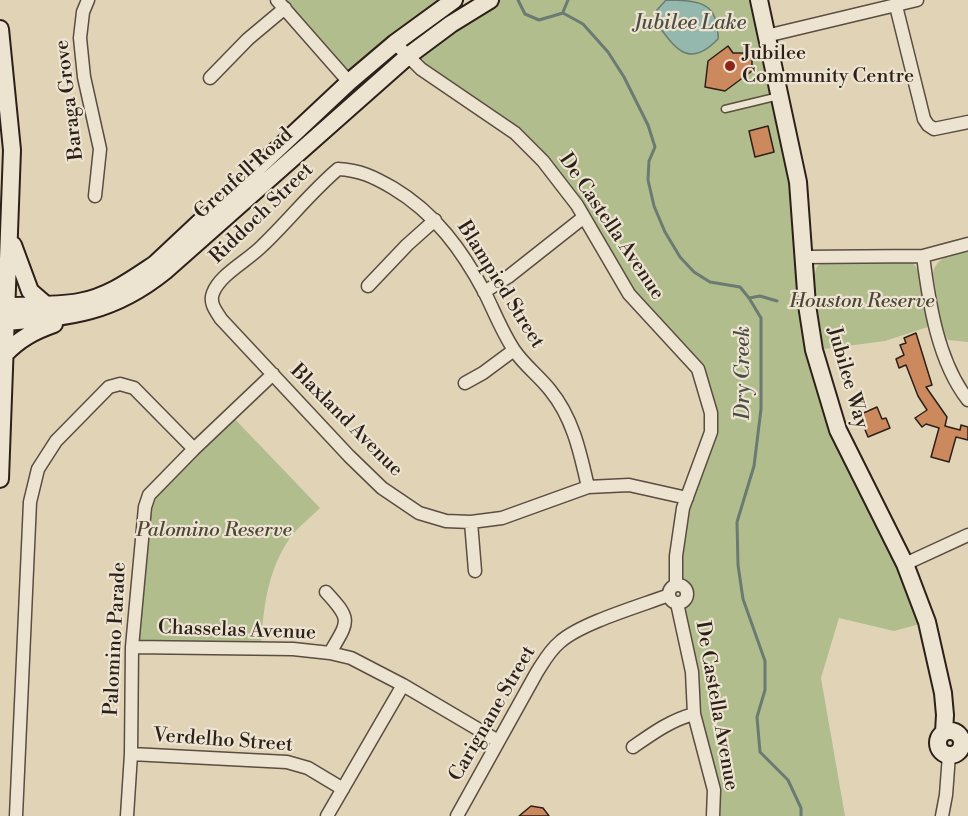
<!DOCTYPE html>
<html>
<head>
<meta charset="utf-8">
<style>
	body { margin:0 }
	canvas { display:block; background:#e1d4b6 }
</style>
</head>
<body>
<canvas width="968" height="816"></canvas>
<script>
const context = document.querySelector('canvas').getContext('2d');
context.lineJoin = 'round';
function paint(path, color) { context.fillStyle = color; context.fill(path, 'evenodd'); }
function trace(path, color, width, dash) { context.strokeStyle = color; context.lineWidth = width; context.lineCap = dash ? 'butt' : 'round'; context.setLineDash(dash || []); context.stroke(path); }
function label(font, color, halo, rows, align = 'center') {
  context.font = font + ' "Libre Bodoni",serif'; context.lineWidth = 4.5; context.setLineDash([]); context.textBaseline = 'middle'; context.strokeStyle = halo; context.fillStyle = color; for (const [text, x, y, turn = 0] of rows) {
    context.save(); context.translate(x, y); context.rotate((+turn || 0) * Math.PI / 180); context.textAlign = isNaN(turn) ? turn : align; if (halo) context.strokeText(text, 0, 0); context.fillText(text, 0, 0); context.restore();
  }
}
paint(new Path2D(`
	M277 0H457L349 82Z
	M491 0H759L803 257 838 430 927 622 894 631 839 618 821 678 845 816H713L694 714 679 585 683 508 711 432 698 369 642 310 587 222 515 133 408 56Z
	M968 251V342L948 340 941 324 933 273C937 255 953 255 968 251Z
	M904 260 913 263 918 270 928 327 885 341 824 349C822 334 811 281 816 269 818 264 822 263 827 261Z
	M230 414 320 508C310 518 298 527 290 538 267 571 263 610 261 649L132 647 145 507Z`), '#b2bd8e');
const water = new Path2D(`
	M666 0C688 0 715 0 716 25 717 31 719 33 718 39 688 70 675 48 655 21L657 10Z`);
paint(water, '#94b8ad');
trace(water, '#6b7b72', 1.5);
trace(new Path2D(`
	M518 0 525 14 539 20 563 13 583 24 608 52 624 77 648 125 655 147 649 161 648 180 654 206 665 232 680 257 694 272 710 282 740 287 749 298 761 318V409L754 466 737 522 738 565 743 599 765 661V690L757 717 760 752 788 780 801 808V816
	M563 12 568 0
	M749 298 760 296 777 301`), '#6b7b72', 3);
const building = new Path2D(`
	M728 46 733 53H752V71L725 91 705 87 708 61Z
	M768 126 774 152 755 157 749 131Z
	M916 333 932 385 926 387 947 417 945 426 960 430 961 425 968 427V440L956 437 949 462 931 457 939 428 926 424 922 427 915 418 927 410 918 396 906 365 899 368 896 359 904 355 900 345 906 343 904 338Z
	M877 407 882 419 886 418 890 428 868 437 859 415Z
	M531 806 543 808 549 816H519Z`);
paint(building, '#cc895e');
trace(building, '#2d201a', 1.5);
const lane = new Path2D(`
	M725 109 779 96`);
const street = new Path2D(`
	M88 0 83 12 80 38 84 77 100 149 95 196
	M277 0 349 82
	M896 6 924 119 928 125 934 129 968 122
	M766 36 917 0
	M395 43 421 69 515 133 543 161 577 205 629 294 698 369 711 413V432L683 508 676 556V585
	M210 78 248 39 285 8
	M923 256C929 303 938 362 968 400
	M803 257 923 256 968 244
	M368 286 407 245 435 220
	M484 292 508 277 584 217
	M465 383 483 373 514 350
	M588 487C580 452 573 418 550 390 539 376 524 365 514 350 502 332 494 311 485 293 462 250 435 213 393 188 374 177 360 170 338 169 311 192 289 220 263 245 249 260 220 274 213 293 209 303 216 311 221 319L349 456 382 488 419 513 446 521 471 522 502 518 588 487 629 485 687 498
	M471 522 475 571
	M905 564 968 535
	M669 594a9 9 0 1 1 18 0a9 9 0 1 1-18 0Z
	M326 592C353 621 348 621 330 653
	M677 603 692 672 694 714 714 790 713 816
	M132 647 293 649 330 653 351 658 403 685 498 741
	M633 747C653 733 671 720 694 714
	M131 754 287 762 308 768 343 789
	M16 816 30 502 38 469 56 441 109 387 120 384 134 388 194 449
	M127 816 131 754 132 647 145 507 149 495 194 449 273 374
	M327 816 403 685
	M457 816 537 672C544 661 550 650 560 642 581 623 640 606 669 595
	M942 816 946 795 949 755`);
const secondary = new Path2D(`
	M759 0 798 182 807 305 814 350 838 430 905 564 927 622 943 693 945 715 944 732
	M0 29 12 150 0 479
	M13 245 30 291 45 304
	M0 309 8 306C31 305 56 306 79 302 108 297 131 280 155 264L349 82 395 43 454 0
	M0 319 6 322C71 317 113 313 165 271L408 56 451 24 490 0
	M4 355C19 339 34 331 54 324
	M938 743a12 12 0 1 1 24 0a12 12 0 1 1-24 0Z`);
trace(lane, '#5a4d41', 9);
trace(street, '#5a4d41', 15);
trace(secondary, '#2d201a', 20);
trace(lane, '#ece3d0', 6);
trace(street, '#ece3d0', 12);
trace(secondary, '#ece3d0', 16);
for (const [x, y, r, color] of [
	[730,66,6,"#8f2418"]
]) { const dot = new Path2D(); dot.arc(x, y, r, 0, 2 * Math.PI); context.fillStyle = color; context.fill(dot); trace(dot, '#ece3d0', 2); }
label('20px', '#2d201a', '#ece3d0', [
	["Jubilee",742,54],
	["Community Centre",742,77]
], 'left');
label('20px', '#2d201a', '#ece3d0', [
	["Baraga Grove",70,100,-97],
	["Grenfell Road",244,174,-42],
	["Riddoch Street",262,214,-44],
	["De Castella Avenue",611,227,56],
	["Blampied Street",500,285,58],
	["Jubilee Way",847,378,74],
	["Blaxland Avenue",346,421,45],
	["Chasselas Avenue",237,631,2],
	["Palomino Parade",116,639,-87],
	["De Castella Avenue",716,706,80],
	["Carignane Street",493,714,-60],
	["Verdelho Street",223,741,4]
]);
label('italic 20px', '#4e4737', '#ece3d0', [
	["Houston Reserve",862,302],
	["Palomino Reserve",214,531]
]);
label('italic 21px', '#4c4e46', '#ece3d0', [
	["Jubilee Lake",690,24],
	["Dry Creek",744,373,-90]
]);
</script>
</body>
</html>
